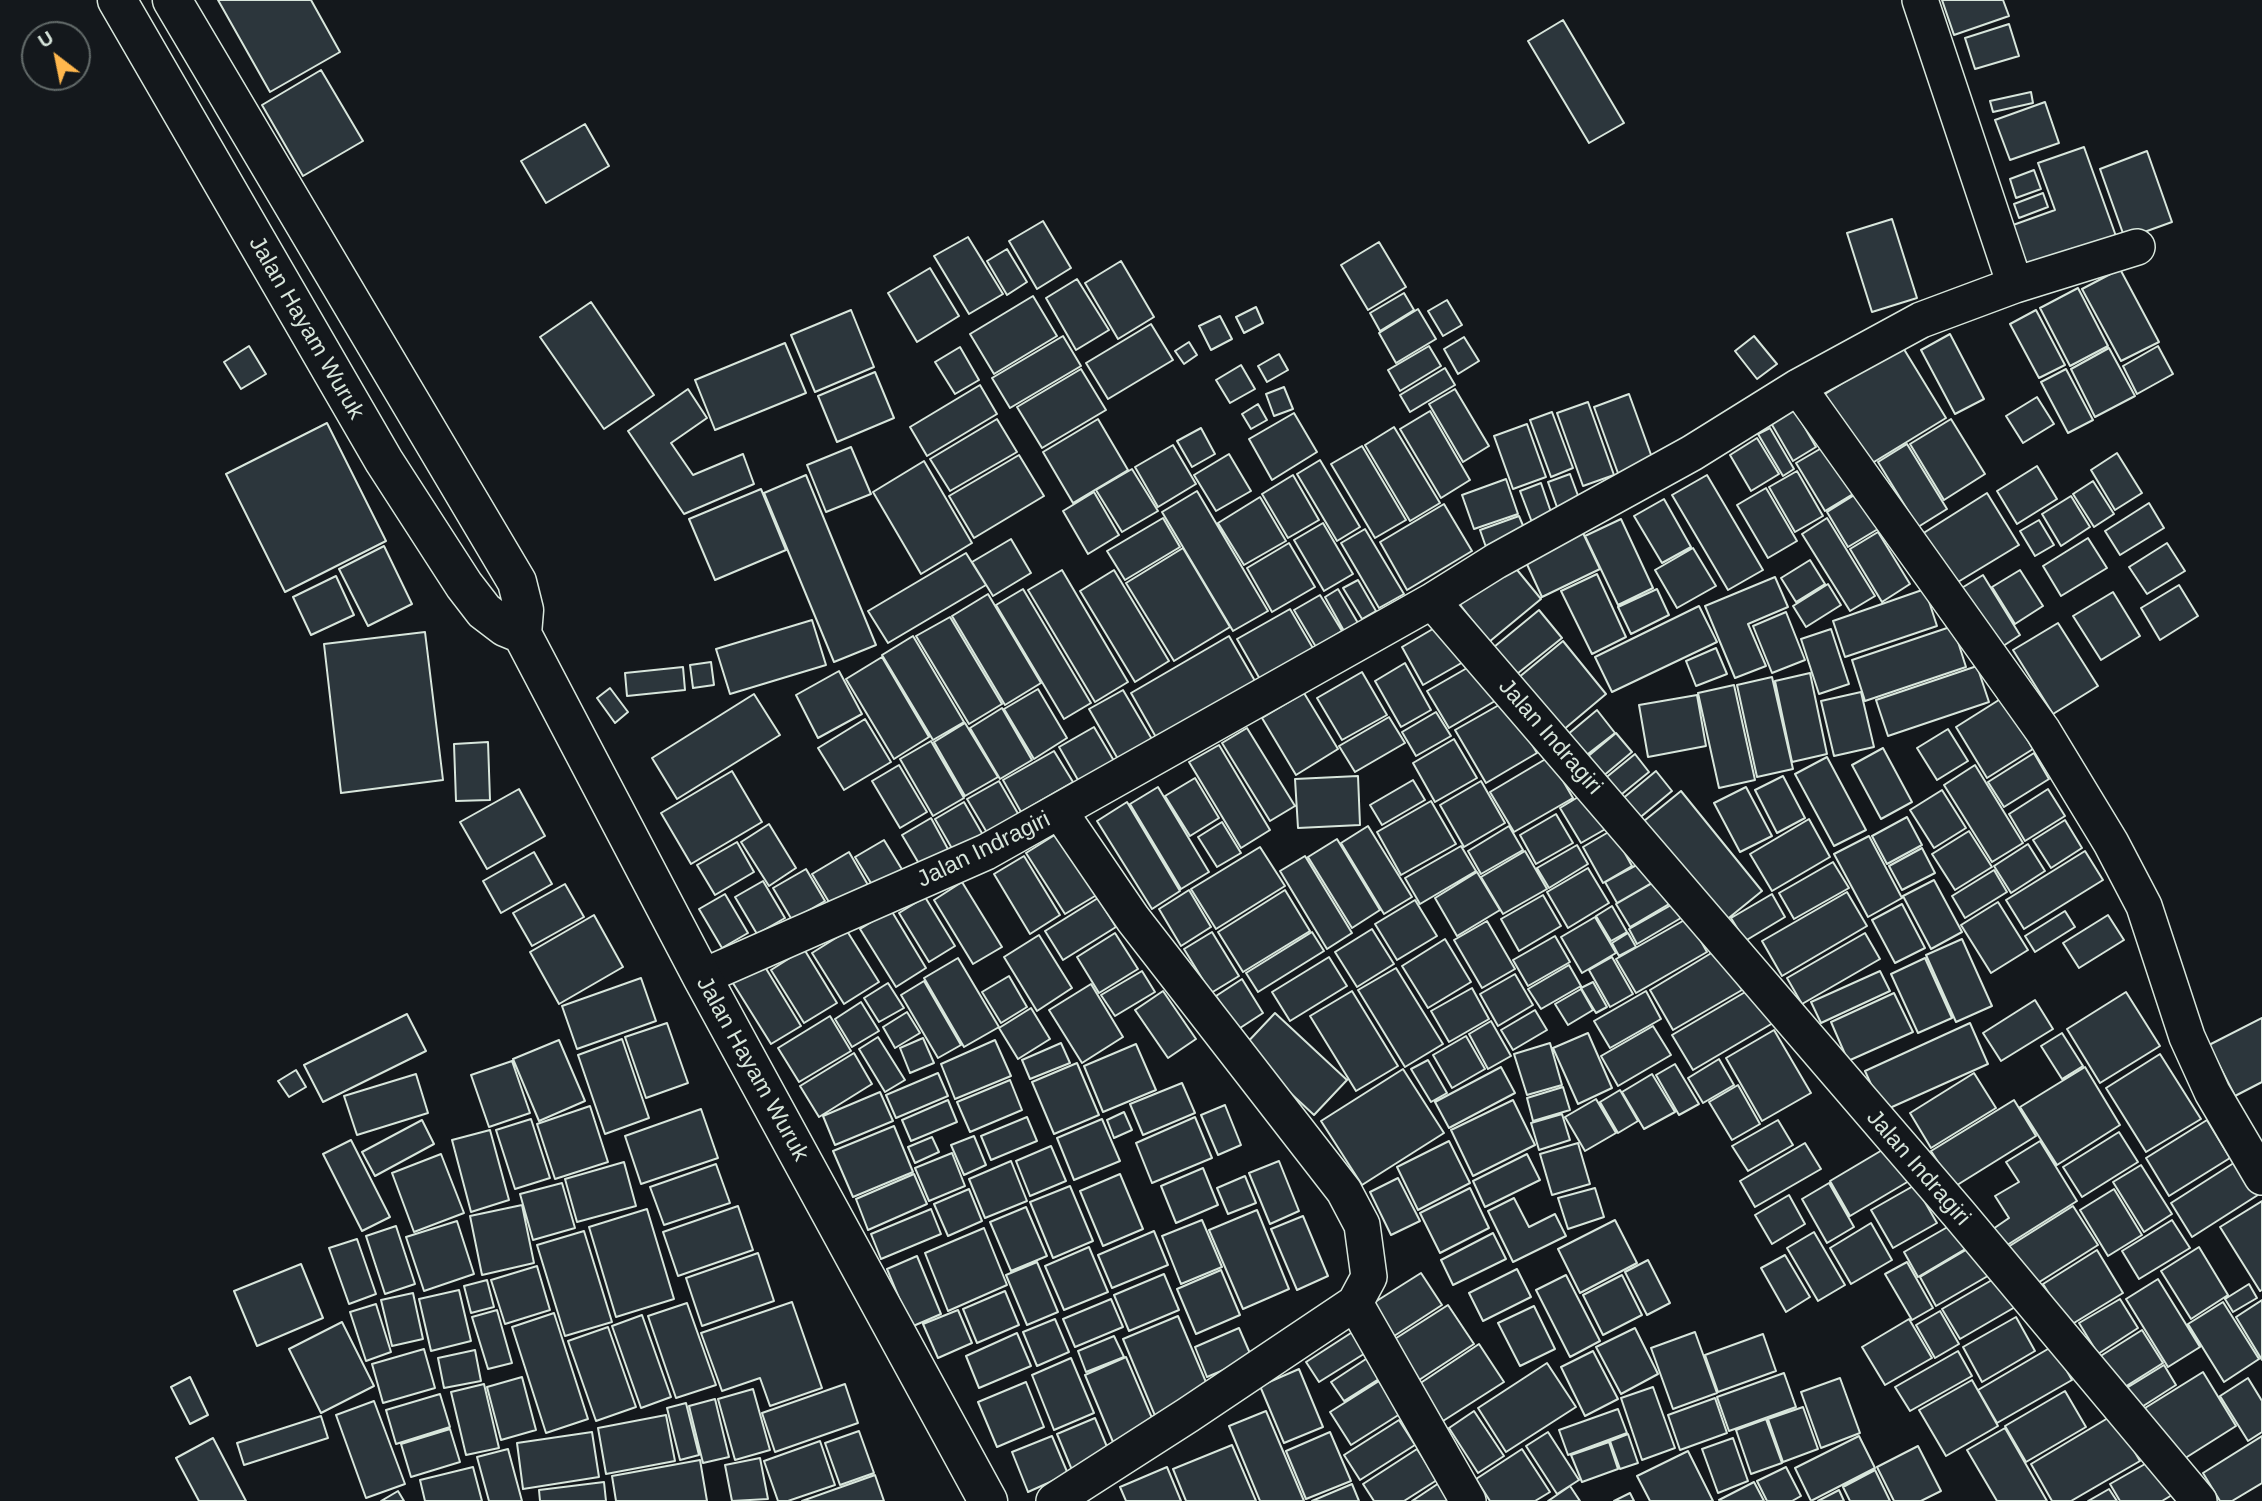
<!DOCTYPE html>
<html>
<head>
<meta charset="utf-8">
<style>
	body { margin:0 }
	#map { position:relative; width:2262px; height:1501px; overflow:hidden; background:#14181c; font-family:Arial,sans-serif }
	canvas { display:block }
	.north { position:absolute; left:21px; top:21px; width:70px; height:70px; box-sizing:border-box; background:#14181c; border:2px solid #626a69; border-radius:50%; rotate:328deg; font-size:19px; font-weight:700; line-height:28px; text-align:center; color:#d8e6dc }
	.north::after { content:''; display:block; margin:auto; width:24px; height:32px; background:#ffb74d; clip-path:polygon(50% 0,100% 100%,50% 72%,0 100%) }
</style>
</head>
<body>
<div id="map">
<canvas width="2262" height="1501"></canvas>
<div class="north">U</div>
</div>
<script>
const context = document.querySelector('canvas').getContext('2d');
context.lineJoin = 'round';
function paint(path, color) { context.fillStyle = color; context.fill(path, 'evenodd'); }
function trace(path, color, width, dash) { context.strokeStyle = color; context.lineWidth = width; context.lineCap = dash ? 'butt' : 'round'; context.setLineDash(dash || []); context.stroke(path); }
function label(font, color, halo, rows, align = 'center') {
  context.font = font + ' Arial,sans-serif'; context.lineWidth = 5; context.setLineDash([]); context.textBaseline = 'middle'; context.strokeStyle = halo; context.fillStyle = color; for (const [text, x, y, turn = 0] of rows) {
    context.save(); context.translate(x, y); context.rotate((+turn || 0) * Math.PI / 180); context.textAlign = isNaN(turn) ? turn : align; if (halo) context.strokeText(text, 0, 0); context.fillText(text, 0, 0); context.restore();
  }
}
const building = new Path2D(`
	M218 0H311L340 52 270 92Z
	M1942 0H2003L2009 16 1954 35Z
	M1563 20 1624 123 1589 143 1528 41Z
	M2009 24 2019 56 1975 69 1965 38Z
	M321 70 363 141 303 176 262 105Z
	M2031 92 2033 103 1993 112 1990 101Z
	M2045 102 2059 143 2010 160 1995 120Z
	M585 124 609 166 546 203 521 161Z
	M2084 147 2117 239 2029 271 2013 225 2055 210 2038 163Z
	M2147 151 2172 222 2125 239 2100 169Z
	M2034 170 2041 189 2016 198 2010 179Z
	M2043 193 2048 207 2019 218 2014 204Z
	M1892 219 1917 298 1872 312 1847 233Z
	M1043 221 1071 268 1037 289 1009 241Z
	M968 237 1003 294 969 314 934 256Z
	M1379 242 1406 287 1368 310 1341 265Z
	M1007 249 1027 282 1007 295 987 261Z
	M1121 261 1154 317 1118 339 1085 283Z
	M930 268 959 316 917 342 888 293Z
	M2120 269 2159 342 2121 361 2082 289Z
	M1077 279 1109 330 1076 350 1046 298Z
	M2078 288 2108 346 2070 366 2040 308Z
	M1404 293 1414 310 1380 331 1370 313Z
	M1033 296 1057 336 994 374 970 334Z
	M1447 300 1462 325 1443 336 1428 311Z
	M591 302 654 395 604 429 540 337Z
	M1256 307 1263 323 1244 333 1236 317Z
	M1418 309 1436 339 1396 363 1379 333Z
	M851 310 874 367 815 392 791 335Z
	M2036 310 2065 365 2039 378 2010 324Z
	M1220 316 1232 339 1211 350 1199 326Z
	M1151 324 1173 360 1108 399 1086 363Z
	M1950 334 1984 399 1955 414 1921 350Z
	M1063 336 1081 366 1010 408 992 378Z
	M1754 336 1777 364 1757 379 1735 351Z
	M1464 337 1479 361 1458 374 1444 349Z
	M1189 342 1197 355 1184 364 1175 351Z
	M785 343 806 393 715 430 695 380Z
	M249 346 266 374 241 389 224 362Z
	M1429 346 1441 366 1400 391 1388 370Z
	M1902 346 1946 418 1869 465 1825 394Z
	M2158 346 2173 374 2137 394 2123 366Z
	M960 347 979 380 955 394 935 362Z
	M2109 348 2135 396 2095 417 2071 369Z
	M1279 354 1288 370 1267 382 1258 366Z
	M1241 365 1255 389 1230 403 1216 380Z
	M1445 368 1455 385 1410 412 1400 395Z
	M1081 369 1106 410 1042 448 1017 407Z
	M2066 369 2093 420 2068 433 2041 382Z
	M875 372 894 418 837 442 818 396Z
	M980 385 997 414 927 456 910 427Z
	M1284 387 1293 409 1274 416 1266 394Z
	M688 389 707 418 671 443 693 475 743 454 754 484 684 514 628 431Z
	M1455 389 1489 446 1463 462 1429 404Z
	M1629 394 1654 463 1619 476 1594 407Z
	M2037 397 2054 424 2023 443 2006 416Z
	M1588 402 1614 475 1583 486 1557 413Z
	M1258 404 1267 420 1251 429 1242 414Z
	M1794 409 1816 447 1793 461 1771 423Z
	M1430 411 1470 480 1441 498 1400 429Z
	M1552 412 1573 468 1551 477 1530 420Z
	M1294 413 1317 452 1272 480 1249 439Z
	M997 419 1017 452 950 491 930 459Z
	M1098 419 1128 470 1073 503 1043 452Z
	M1951 419 1985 474 1944 500 1910 444Z
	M327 423 386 541 285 592 226 474Z
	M1527 424 1546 477 1513 489 1494 436Z
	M1394 427 1440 503 1410 521 1365 445Z
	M1201 428 1215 454 1192 467 1177 441Z
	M1770 428 1794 469 1783 476 1758 434Z
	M1757 438 1779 474 1751 491 1730 455Z
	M1907 444 1947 509 1918 527 1878 462Z
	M1173 445 1196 484 1158 507 1135 467Z
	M1362 446 1406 520 1375 538 1331 464Z
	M1825 446 1853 494 1825 511 1796 463Z
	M851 447 871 494 826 512 807 465Z
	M2117 453 2142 493 2115 510 2091 470Z
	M1229 454 1251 491 1216 511 1194 475Z
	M1019 455 1044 496 974 538 949 496Z
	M1320 460 1360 527 1337 541 1297 474Z
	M924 461 972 543 921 574 873 492Z
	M2037 466 2057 499 2017 524 1997 491Z
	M1132 469 1158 511 1122 532 1096 490Z
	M1797 471 1823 516 1795 532 1769 487Z
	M1570 474 1580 501 1558 510 1548 482Z
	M806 475 876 645 834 662 764 493Z
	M1293 475 1319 520 1288 538 1262 494Z
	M1707 475 1763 570 1728 590 1672 495Z
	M1506 479 1518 514 1474 529 1462 495Z
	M2093 481 2114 514 2094 527 2073 494Z
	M1541 483 1553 518 1533 525 1520 491Z
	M1766 488 1797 541 1768 558 1737 505Z
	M761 489 786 550 715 580 689 519Z
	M1197 491 1268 611 1233 631 1162 512Z
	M1094 492 1119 535 1088 554 1063 511Z
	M1987 493 2019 545 1953 585 1922 534Z
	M1856 494 1878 529 1848 547 1827 512Z
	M2071 496 2090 527 2061 546 2042 514Z
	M1260 497 1286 541 1244 565 1218 523Z
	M1664 499 1691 547 1662 563 1634 516Z
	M2149 503 2164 528 2120 555 2105 531Z
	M1444 504 1472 551 1407 590 1380 542Z
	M1519 516 1527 535 1487 550 1480 530Z
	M1163 518 1180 547 1125 580 1107 551Z
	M1827 518 1875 596 1850 611 1802 534Z
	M1621 519 1653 588 1618 605 1585 536Z
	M2039 520 2054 545 2035 556 2020 531Z
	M1323 523 1353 574 1324 591 1294 540Z
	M1365 529 1404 594 1379 608 1341 543Z
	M1878 532 1910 584 1882 602 1850 549Z
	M1583 533 1600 569 1542 597 1525 560Z
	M2088 538 2107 568 2061 596 2043 566Z
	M1011 539 1031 573 993 596 972 562Z
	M1289 543 1315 587 1272 612 1247 568Z
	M2167 543 2185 571 2147 594 2129 567Z
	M384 546 412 604 368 626 339 569Z
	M1183 548 1230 627 1174 661 1126 583Z
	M1693 548 1716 586 1677 608 1655 570Z
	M966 553 986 585 888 643 868 611Z
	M1509 560 1541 599 1489 642 1458 602Z
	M1810 560 1825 584 1796 602 1781 578Z
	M1062 570 1128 682 1095 702 1028 590Z
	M1114 570 1169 661 1135 682 1080 591Z
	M2020 570 2043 606 2015 624 1992 587Z
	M1597 574 1626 637 1592 654 1561 591Z
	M1983 575 2020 635 1997 650 1960 589Z
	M336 576 354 615 311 635 293 597Z
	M1775 577 1788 607 1748 624 1766 666 1735 678 1705 606Z
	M1358 580 1376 611 1362 619 1343 588Z
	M1828 584 1841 605 1806 627 1793 606Z
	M2179 585 2198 616 2160 640 2141 608Z
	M1023 589 1091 703 1064 719 996 605Z
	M1338 589 1358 623 1344 631 1325 597Z
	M1657 589 1669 615 1631 634 1618 607Z
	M1925 589 1937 626 1845 657 1833 621Z
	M2113 592 2140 636 2101 660 2073 616Z
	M988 594 1041 683 1005 705 952 616Z
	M1320 595 1342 631 1316 647 1294 610Z
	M1699 606 1717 642 1612 692 1595 657Z
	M1290 609 1314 650 1261 681 1237 639Z
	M1539 610 1562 638 1517 674 1494 647Z
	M1786 612 1805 660 1772 673 1753 626Z
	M950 617 1002 704 969 724 916 636Z
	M812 620 826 665 730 694 716 649Z
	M1443 623 1465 661 1423 685 1402 647Z
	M2058 623 2098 686 2053 714 2013 650Z
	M1953 626 1966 667 1865 701 1852 660Z
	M1831 629 1849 684 1819 694 1801 639Z
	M425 632 443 780 341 793 324 644Z
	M913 636 964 722 933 740 882 655Z
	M1229 636 1255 681 1157 739 1131 693Z
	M1563 641 1606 694 1562 731 1518 678Z
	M1716 648 1727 674 1696 686 1686 661Z
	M882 657 929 737 894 759 846 679Z
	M711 662 714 685 693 688 690 665Z
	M1405 663 1431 710 1401 727 1375 681Z
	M1474 664 1495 701 1449 728 1427 691Z
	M1977 666 1989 702 1888 736 1876 700Z
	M683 667 685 690 627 696 625 673Z
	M839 671 862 714 818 738 796 695Z
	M1362 672 1387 715 1342 740 1317 698Z
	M1810 673 1827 754 1792 762 1775 681Z
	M1772 677 1793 769 1757 777 1737 685Z
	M1734 685 1755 780 1719 788 1698 693Z
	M610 688 628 712 615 723 597 698Z
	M1038 689 1067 738 1034 759 1004 709Z
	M1123 690 1156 746 1122 766 1089 709Z
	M1861 692 1874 747 1834 756 1821 701Z
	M1304 693 1338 749 1296 775 1262 718Z
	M754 694 780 735 677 799 652 758Z
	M1697 695 1706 746 1648 757 1639 705Z
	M2002 698 2033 749 1987 778 1956 727Z
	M1506 701 1537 753 1486 783 1455 730Z
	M1002 708 1032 760 1000 779 970 728Z
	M1597 710 1615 733 1584 757 1567 735Z
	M1436 712 1451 736 1416 756 1402 732Z
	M1389 717 1405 743 1355 772 1339 746Z
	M865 719 891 762 844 790 818 748Z
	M965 723 998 777 965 796 934 742Z
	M1094 727 1117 766 1082 787 1059 747Z
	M1247 728 1295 806 1270 821 1222 743Z
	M1948 729 1968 761 1937 780 1917 748Z
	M1616 733 1632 752 1602 777 1586 758Z
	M1454 739 1477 778 1435 802 1413 763Z
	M931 741 964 798 933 816 900 759Z
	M488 742 490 800 456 801 454 744Z
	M1219 745 1270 830 1241 848 1189 762Z
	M1883 748 1912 802 1881 819 1852 765Z
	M1054 751 1073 782 1021 812 1003 780Z
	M2034 753 2049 779 2004 807 1988 782Z
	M1635 754 1649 772 1617 798 1603 780Z
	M1549 757 1573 798 1514 832 1490 792Z
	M1827 757 1866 830 1834 846 1795 774Z
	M899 765 927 812 900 828 872 781Z
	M1975 765 2023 843 1992 862 1944 785Z
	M732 771 762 822 691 864 661 813Z
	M1656 771 1672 791 1637 820 1621 800Z
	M1358 776 1360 825 1298 828 1295 779Z
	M1783 776 1805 818 1777 833 1755 790Z
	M1195 778 1219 818 1190 836 1165 796Z
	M1413 780 1425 800 1382 825 1370 805Z
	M999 781 1020 817 989 836 967 799Z
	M1481 781 1505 823 1464 847 1440 805Z
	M1158 787 1209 872 1181 889 1130 804Z
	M1746 787 1772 836 1740 852 1714 803Z
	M519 789 545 836 487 869 460 822Z
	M2048 789 2065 816 2025 841 2009 814Z
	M1942 790 1966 828 1934 848 1910 810Z
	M1588 791 1609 827 1581 843 1560 808Z
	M1681 791 1762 891 1725 921 1644 821Z
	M1431 801 1456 844 1401 875 1377 832Z
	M964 802 983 835 954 852 935 819Z
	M1127 802 1180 891 1152 909 1097 821Z
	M1556 814 1573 843 1536 864 1520 835Z
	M1907 817 1922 845 1887 864 1872 836Z
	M931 818 949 851 921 867 902 835Z
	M1809 819 1830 857 1772 891 1750 854Z
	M2065 820 2082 848 2051 868 2033 840Z
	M1222 822 1241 853 1217 867 1198 837Z
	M769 824 796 868 769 886 741 842Z
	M1368 826 1412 897 1384 914 1341 843Z
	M1509 826 1523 850 1481 874 1468 851Z
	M1612 830 1632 866 1603 883 1583 847Z
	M1061 831 1100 893 1065 914 1026 853Z
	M1969 831 1992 867 1955 890 1932 854Z
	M1869 836 1902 898 1868 917 1834 854Z
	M1337 839 1380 910 1352 928 1308 857Z
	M884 840 903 871 874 888 855 857Z
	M737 842 754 872 715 895 697 865Z
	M2028 844 2045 871 2011 893 1994 866Z
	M1577 845 1588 864 1549 888 1537 868Z
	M1461 846 1476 871 1420 904 1405 878Z
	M1260 847 1285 886 1216 929 1191 889Z
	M1922 848 1935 873 1902 890 1889 866Z
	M1525 851 1547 889 1503 914 1481 877Z
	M2085 851 2103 880 2024 929 2006 900Z
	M534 852 552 884 501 913 483 881Z
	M849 852 868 885 832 907 812 874Z
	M1024 856 1060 915 1030 934 994 874Z
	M1305 856 1352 933 1327 949 1280 871Z
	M1644 861 1655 881 1617 903 1605 882Z
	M1833 862 1849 888 1794 919 1779 893Z
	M1588 868 1609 903 1568 928 1547 892Z
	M806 869 825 901 792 920 773 888Z
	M1994 870 2007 892 1965 918 1952 896Z
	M1477 872 1500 910 1457 936 1435 898Z
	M1934 880 1962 932 1931 949 1903 896Z
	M763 881 785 918 757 934 735 897Z
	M1656 881 1669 904 1630 927 1616 904Z
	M962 882 1002 947 973 964 934 900Z
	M565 884 584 917 532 946 513 913Z
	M1189 890 1211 927 1181 946 1159 909Z
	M1285 890 1310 931 1243 972 1218 932Z
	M1847 892 1867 926 1782 976 1762 941Z
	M725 894 748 933 722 948 699 909Z
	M1772 894 1785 917 1745 941 1731 918Z
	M1543 895 1561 926 1519 951 1501 919Z
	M925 897 955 946 929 962 899 913Z
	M1098 898 1116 927 1063 960 1045 931Z
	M1415 900 1437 936 1397 960 1375 924Z
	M1998 902 2028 950 1991 973 1961 925Z
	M1673 904 1681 918 1637 944 1629 929Z
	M1902 904 1925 948 1895 963 1872 920Z
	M1612 906 1627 932 1611 941 1596 916Z
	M891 910 926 968 896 987 860 929Z
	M2065 911 2075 927 2035 952 2025 936Z
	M594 915 623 967 559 1004 530 952Z
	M2108 915 2124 940 2079 968 2063 943Z
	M1595 917 1616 953 1582 973 1561 937Z
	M1688 918 1707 952 1636 993 1616 959Z
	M1487 921 1515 969 1482 988 1454 940Z
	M1372 929 1394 964 1357 987 1335 952Z
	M847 931 879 982 844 1004 812 953Z
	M1212 932 1239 976 1211 993 1184 949Z
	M1312 932 1324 951 1258 992 1246 973Z
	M1115 933 1138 969 1099 993 1077 957Z
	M1628 933 1636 947 1619 956 1612 943Z
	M1865 933 1880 959 1802 1004 1787 978Z
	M1039 935 1072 988 1037 1011 1004 957Z
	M1555 936 1570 962 1528 986 1513 960Z
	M1445 939 1471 982 1428 1008 1402 966Z
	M1962 939 1992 1006 1956 1022 1926 955Z
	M804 949 837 1003 804 1023 771 970Z
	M1718 949 1742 990 1673 1030 1650 990Z
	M1329 957 1347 986 1290 1021 1272 992Z
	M1612 957 1633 994 1610 1007 1589 970Z
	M958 958 999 1027 964 1047 924 978Z
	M1925 958 1952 1018 1918 1033 1891 974Z
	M762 962 801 1026 771 1044 731 980Z
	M1569 965 1581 986 1541 1009 1528 989Z
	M1396 968 1443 1044 1405 1067 1358 990Z
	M1142 971 1155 992 1115 1016 1101 995Z
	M1880 971 1890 991 1821 1023 1811 1002Z
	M1515 974 1533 1005 1498 1026 1480 994Z
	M1009 976 1027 1007 1001 1023 982 992Z
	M641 978 656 1021 577 1049 562 1006Z
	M1242 979 1263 1013 1237 1030 1216 996Z
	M924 981 961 1045 938 1058 901 995Z
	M1593 982 1607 1007 1596 1013 1581 988Z
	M888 983 904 1008 879 1022 864 998Z
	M1091 984 1123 1037 1082 1063 1049 1010Z
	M1472 988 1489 1019 1449 1042 1431 1011Z
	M1752 988 1773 1023 1693 1070 1672 1035Z
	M1581 989 1593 1010 1568 1025 1555 1004Z
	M1163 991 1196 1039 1168 1058 1135 1010Z
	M1352 991 1398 1066 1356 1091 1310 1016Z
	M1646 991 1661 1019 1610 1048 1594 1021Z
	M2126 992 2160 1046 2100 1083 2067 1029Z
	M1894 993 1913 1032 1848 1061 1831 1022Z
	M2035 1000 2053 1029 2001 1061 1983 1033Z
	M861 1002 879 1031 852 1047 835 1019Z
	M1031 1008 1050 1039 1018 1059 999 1028Z
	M1535 1010 1547 1030 1513 1050 1501 1030Z
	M907 1012 920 1033 895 1048 883 1027Z
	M1275 1013 1347 1080 1314 1115 1242 1048Z
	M407 1014 426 1051 323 1102 304 1065Z
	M830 1016 851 1051 799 1082 778 1048Z
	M2262 1018V1082L2235 1096 2209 1045Z
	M1491 1021 1511 1056 1488 1069 1469 1034Z
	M667 1023 688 1083 646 1098 625 1037Z
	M1970 1023 1988 1064 1883 1111 1865 1071Z
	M1653 1026 1671 1055 1618 1086 1601 1056Z
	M1774 1030 1811 1093 1762 1121 1726 1058Z
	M1588 1033 1612 1088 1578 1104 1553 1048Z
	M2062 1033 2083 1066 2062 1079 2041 1046Z
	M1466 1036 1485 1069 1452 1088 1433 1055Z
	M878 1037 905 1080 885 1092 859 1049Z
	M923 1038 934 1063 910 1073 900 1048Z
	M622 1039 649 1118 605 1134 578 1055Z
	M559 1040 585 1101 539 1121 513 1059Z
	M995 1040 1011 1076 955 1099 941 1064Z
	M1061 1043 1070 1063 1030 1079 1022 1060Z
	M1550 1043 1562 1085 1527 1095 1514 1054Z
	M1136 1044 1156 1090 1103 1112 1084 1066Z
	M854 1053 872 1084 819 1117 800 1086Z
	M2160 1054 2201 1119 2146 1152 2106 1088Z
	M1719 1059 1734 1085 1703 1103 1688 1078Z
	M1428 1060 1447 1093 1431 1102 1411 1069Z
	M512 1061 530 1113 489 1127 471 1075Z
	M1077 1063 1099 1115 1054 1134 1032 1082Z
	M1675 1064 1699 1104 1679 1115 1656 1075Z
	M1501 1067 1515 1093 1449 1128 1435 1102Z
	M2085 1067 2120 1125 2057 1165 2020 1107Z
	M1403 1069 1444 1133 1362 1185 1321 1121Z
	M296 1070 306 1087 289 1097 278 1081Z
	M938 1073 948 1096 896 1118 886 1095Z
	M1974 1073 1996 1108 1931 1148 1910 1113Z
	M416 1074 428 1113 357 1135 344 1096Z
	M1652 1074 1675 1112 1644 1129 1622 1092Z
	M1010 1080 1022 1110 970 1132 957 1102Z
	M1182 1083 1195 1113 1143 1135 1130 1104Z
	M1738 1085 1760 1124 1732 1140 1709 1102Z
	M1563 1087 1570 1110 1533 1121 1527 1098Z
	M1620 1090 1638 1121 1618 1133 1600 1102Z
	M880 1092 893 1121 835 1145 823 1116Z
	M1596 1099 1616 1133 1585 1151 1565 1117Z
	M948 1100 957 1122 911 1141 902 1120Z
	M1513 1100 1535 1145 1473 1176 1451 1130Z
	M2014 1100 2036 1136 1954 1187 1931 1151Z
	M1225 1105 1241 1145 1218 1155 1201 1115Z
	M590 1106 608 1162 555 1179 537 1124Z
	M701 1109 718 1158 641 1184 625 1136Z
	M1124 1112 1132 1130 1114 1138 1107 1120Z
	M1562 1114 1570 1140 1539 1150 1531 1123Z
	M1027 1117 1037 1141 991 1160 981 1136Z
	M1195 1117 1212 1158 1152 1183 1136 1143Z
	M531 1119 550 1178 515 1189 496 1130Z
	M1102 1119 1120 1161 1074 1180 1057 1138Z
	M422 1120 434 1144 375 1176 362 1152Z
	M1778 1120 1793 1145 1748 1171 1732 1146Z
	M2207 1120 2230 1158 2169 1196 2146 1158Z
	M894 1126 913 1172 853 1197 833 1151Z
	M490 1130 509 1200 471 1212 452 1140Z
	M2119 1132 2138 1162 2082 1197 2063 1167Z
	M974 1136 986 1165 964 1175 951 1145Z
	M932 1137 939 1152 915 1163 908 1147Z
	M351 1140 390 1217 362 1231 323 1154Z
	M1449 1141 1470 1183 1418 1210 1397 1167Z
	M2040 1141 2077 1201 2004 1247 1993 1229 2009 1218 1995 1196 2019 1182 2006 1162Z
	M1578 1143 1590 1184 1552 1195 1540 1154Z
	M1805 1143 1821 1169 1755 1207 1740 1181Z
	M1051 1146 1066 1181 1030 1196 1016 1161Z
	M1889 1146 1909 1181 1850 1216 1830 1181Z
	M952 1153 965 1186 929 1201 915 1168Z
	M441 1154 464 1213 414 1232 392 1173Z
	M1527 1154 1540 1180 1485 1207 1473 1181Z
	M2240 1159 2261 1193 2192 1237 2171 1203Z
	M1011 1161 1027 1201 985 1218 969 1179Z
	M1279 1161 1299 1211 1270 1224 1249 1173Z
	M624 1162 636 1206 577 1222 565 1179Z
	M716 1164 730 1203 664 1225 650 1187Z
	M2141 1165 2172 1214 2144 1232 2113 1182Z
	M1203 1168 1218 1205 1176 1223 1161 1186Z
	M914 1174 927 1204 868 1230 856 1199Z
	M1120 1174 1143 1229 1103 1246 1080 1191Z
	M1245 1176 1256 1203 1228 1214 1217 1188Z
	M1398 1178 1420 1221 1391 1235 1370 1192Z
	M562 1183 575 1228 533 1240 520 1194Z
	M1829 1183 1854 1227 1827 1243 1802 1199Z
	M1915 1185 1937 1223 1893 1248 1871 1210Z
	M1070 1186 1093 1241 1053 1258 1030 1202Z
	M1470 1188 1489 1228 1440 1253 1420 1213Z
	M1595 1188 1604 1217 1568 1229 1558 1198Z
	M969 1189 982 1221 948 1236 934 1204Z
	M2114 1189 2142 1235 2108 1256 2080 1210Z
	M1789 1195 1805 1224 1772 1244 1755 1215Z
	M1514 1198 1529 1227 1555 1214 1566 1236 1513 1262 1488 1211Z
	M2262 1201V1290L2260 1291 2220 1227Z
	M522 1205 534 1263 482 1275 470 1216Z
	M738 1206 753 1250 678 1276 663 1232Z
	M2073 1206 2098 1245 2033 1286 2008 1247Z
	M1026 1207 1047 1256 1011 1271 990 1222Z
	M647 1209 674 1299 616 1317 589 1227Z
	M931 1209 941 1234 881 1259 871 1234Z
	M1257 1210 1289 1289 1243 1309 1209 1230Z
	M1303 1216 1328 1276 1297 1290 1271 1229Z
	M1202 1220 1222 1267 1181 1284 1162 1236Z
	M1615 1220 1637 1263 1580 1293 1558 1249Z
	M2172 1220 2190 1248 2139 1279 2122 1251Z
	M457 1221 474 1274 424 1291 406 1237Z
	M1958 1221 1972 1245 1918 1277 1904 1252Z
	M1871 1223 1892 1260 1851 1284 1830 1248Z
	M396 1226 415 1284 385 1294 366 1236Z
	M984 1228 1007 1285 948 1311 925 1253Z
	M584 1231 612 1322 565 1336 537 1245Z
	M1154 1231 1168 1265 1112 1288 1098 1255Z
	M1814 1232 1845 1285 1818 1301 1787 1248Z
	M1493 1233 1506 1259 1453 1285 1441 1260Z
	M357 1239 376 1294 349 1304 329 1248Z
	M1976 1244 1993 1273 1936 1306 1920 1277Z
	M1089 1247 1108 1292 1064 1310 1045 1266Z
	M2199 1247 2228 1295 2191 1319 2161 1271Z
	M2097 1250 2123 1293 2069 1326 2043 1284Z
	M758 1253 774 1301 702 1326 686 1278Z
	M1785 1255 1810 1297 1786 1312 1761 1268Z
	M917 1256 941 1314 911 1327 887 1269Z
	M1648 1260 1670 1303 1647 1315 1625 1272Z
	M1037 1262 1058 1312 1027 1325 1006 1275Z
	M1907 1262 1933 1308 1912 1320 1885 1274Z
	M301 1264 323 1318 257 1346 234 1291Z
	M537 1266 550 1310 505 1324 491 1280Z
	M1517 1269 1531 1297 1483 1321 1469 1293Z
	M1221 1270 1240 1315 1196 1334 1177 1289Z
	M1421 1273 1442 1305 1388 1340 1367 1307Z
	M2004 1273 2022 1303 1960 1339 1942 1309Z
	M1164 1274 1179 1310 1129 1331 1114 1295Z
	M1566 1275 1600 1341 1570 1357 1536 1290Z
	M1622 1275 1642 1315 1603 1335 1583 1295Z
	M2158 1279 2200 1347 2168 1367 2126 1299Z
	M487 1280 494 1307 471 1313 464 1286Z
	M2249 1284 2257 1298 2233 1312 2225 1299Z
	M459 1290 471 1341 431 1351 419 1299Z
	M1005 1291 1019 1325 977 1343 963 1309Z
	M413 1293 423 1339 392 1346 381 1300Z
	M1111 1299 1123 1327 1075 1347 1063 1319Z
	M2120 1299 2138 1328 2098 1354 2079 1323Z
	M2262 1300V1360L2236 1317Z
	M792 1302 822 1388 770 1406 760 1378 722 1391 701 1333Z
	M2223 1302 2259 1359 2224 1382 2188 1324Z
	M687 1303 716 1385 676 1398 648 1316Z
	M376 1304 391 1352 366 1361 350 1312Z
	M1448 1305 1474 1344 1416 1382 1390 1342Z
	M1534 1306 1555 1349 1520 1366 1498 1323Z
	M497 1310 512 1363 488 1369 472 1317Z
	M958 1310 972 1343 938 1358 923 1324Z
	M1940 1311 1959 1344 1935 1358 1916 1325Z
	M554 1313 588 1419 546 1433 512 1327Z
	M642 1315 671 1397 641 1408 612 1326Z
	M1178 1316 1211 1394 1156 1418 1123 1339Z
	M2016 1317 2035 1351 1982 1382 1963 1347Z
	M1055 1319 1069 1352 1037 1366 1023 1332Z
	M1909 1319 1932 1358 1885 1385 1862 1347Z
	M342 1322 374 1386 321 1413 289 1349Z
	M608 1327 636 1407 596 1421 568 1341Z
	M1239 1328 1252 1358 1207 1377 1195 1347Z
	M1635 1328 1658 1374 1621 1394 1596 1347Z
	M2142 1330 2163 1363 2120 1390 2099 1357Z
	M1354 1331 1367 1352 1319 1382 1306 1362Z
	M1695 1332 1717 1393 1673 1409 1651 1348Z
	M1017 1333 1031 1366 979 1388 966 1356Z
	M1763 1334 1776 1371 1718 1392 1705 1355Z
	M1114 1336 1124 1357 1086 1372 1078 1351Z
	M1479 1344 1504 1382 1443 1421 1419 1384Z
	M2053 1346 2072 1380 1997 1423 1978 1390Z
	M424 1349 435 1388 383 1403 372 1364Z
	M475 1350 481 1381 444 1388 438 1358Z
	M1593 1351 1618 1399 1585 1416 1561 1367Z
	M1958 1351 1972 1376 1910 1411 1895 1387Z
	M1126 1357 1155 1425 1113 1442 1085 1375Z
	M1369 1357 1382 1377 1344 1401 1331 1382Z
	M1071 1358 1094 1413 1054 1430 1032 1375Z
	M1547 1363 1576 1407 1506 1452 1478 1408Z
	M2164 1365 2176 1385 2137 1410 2125 1389Z
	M1299 1369 1323 1427 1284 1443 1260 1386Z
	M2203 1372 2236 1426 2179 1462 2145 1408Z
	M1784 1373 1796 1407 1729 1431 1717 1397Z
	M190 1377 208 1415 190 1424 171 1387Z
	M522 1377 536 1430 501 1440 487 1387Z
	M1840 1378 1860 1433 1821 1448 1801 1392Z
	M2248 1378 2262 1401V1432L2248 1441 2220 1396Z
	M1972 1380 1998 1426 1946 1456 1919 1410Z
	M1379 1381 1400 1414 1351 1445 1330 1412Z
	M1026 1382 1044 1427 997 1447 978 1402Z
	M484 1384 499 1448 466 1455 451 1392Z
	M845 1384 858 1423 775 1452 762 1413Z
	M1653 1387 1675 1448 1642 1460 1621 1398Z
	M753 1389 770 1450 735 1460 718 1399Z
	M2065 1391 2086 1427 2026 1462 2005 1426Z
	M440 1394 450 1427 396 1444 386 1410Z
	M1715 1398 1727 1433 1680 1450 1668 1415Z
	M715 1399 729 1457 703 1463 689 1406Z
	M374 1401 405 1484 366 1498 336 1415Z
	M686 1403 699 1455 680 1460 667 1408Z
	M1803 1407 1818 1449 1783 1462 1768 1419Z
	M1618 1409 1627 1433 1568 1455 1559 1430Z
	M1266 1411 1304 1501H1260L1229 1426Z
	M1474 1411 1504 1456 1478 1473 1449 1428Z
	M666 1415 675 1461 606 1474 598 1428Z
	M2113 1415 2140 1461 2071 1501H2052L2031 1464Z
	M321 1416 328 1438 244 1465 237 1443Z
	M1095 1418 1110 1454 1072 1470 1057 1434Z
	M1766 1419 1782 1463 1751 1474 1736 1430Z
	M1399 1420 1415 1445 1360 1480 1344 1455Z
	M2005 1428 2047 1501H1997L1967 1450Z
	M450 1429 460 1462 411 1477 401 1444Z
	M859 1431 874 1473 840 1485 825 1443Z
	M592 1432 599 1477 523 1489 517 1443Z
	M1330 1432 1351 1481 1306 1499 1286 1451Z
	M1548 1432 1579 1480 1557 1494 1526 1446Z
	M1628 1434 1638 1463 1620 1469 1610 1441Z
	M1052 1436 1068 1474 1028 1492 1012 1452Z
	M1859 1436 1875 1468 1811 1501 1795 1468Z
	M2262 1436V1483L2232 1501H2220L2203 1473Z
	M213 1438 246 1501H199L176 1458Z
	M1733 1438 1748 1481 1718 1493 1702 1449Z
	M820 1441 835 1485 788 1501H778L764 1461Z
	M1609 1442 1618 1469 1582 1482 1571 1455Z
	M1232 1445 1256 1501H1186L1173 1469Z
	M1918 1446 1941 1491 1921 1501H1894L1877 1467Z
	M508 1449 522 1501H489L477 1457Z
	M1417 1449 1437 1480 1404 1501H1374L1363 1484Z
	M1522 1449 1550 1492 1535 1501H1490L1476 1479Z
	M1688 1451 1713 1501H1650L1637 1476Z
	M760 1458 768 1499 732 1501 725 1465Z
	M700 1460 707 1501H616L612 1476Z
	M2152 1460 2172 1495 2162 1501H2120L2110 1484Z
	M473 1467 482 1501H425L420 1480Z
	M1167 1467 1181 1501H1126L1120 1487Z
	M1786 1467 1801 1496 1792 1501H1767L1757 1481Z
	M1875 1470 1890 1501H1850L1843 1487Z
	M875 1475 884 1501H802Z
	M604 1482 606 1501H540L539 1490Z
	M1754 1482 1764 1501H1720L1719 1500Z
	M1439 1483 1450 1501H1412Z
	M1352 1484 1359 1501H1312Z
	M1570 1486 1580 1501H1548Z
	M2109 1489 2117 1501H2088Z
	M1839 1490 1844 1501H1818Z
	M398 1491 404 1501H381Z
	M1630 1493 1634 1501H1614Z`);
paint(building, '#2c363c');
trace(building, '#d8e6dc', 2);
const minor = new Path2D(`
	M1920 0 2015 285
	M1798 387 2043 731 2111 843 2144 906 2187 1037 2212 1092 2262 1177
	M1432 601 1959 1214 2199 1501
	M702 977 986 852 1432 601 1496 561 1692 453 1798 387 1921 320 2015 285 2137 247
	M1355 1303 1468 1501
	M1054 1501 1188 1415 1355 1303 1369 1277 1362 1225 1344 1191 1133 919 1060 812`);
const trunk = new Path2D(`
	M117 0 384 461 464 585 484 611 505 627 522 634
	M172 0 517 582 524 610 522 634 702 977 988 1501`);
trace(minor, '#d8e6dc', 38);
trace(trunk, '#d8e6dc', 41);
trace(minor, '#14181c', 35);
trace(trunk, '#14181c', 38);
label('23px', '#d8e6dc', '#14181c', [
	["Jalan Hayam Wuruk",306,328,60],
	["Jalan Indragiri",1550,737,49],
	["Jalan Indragiri",984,850,-26],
	["Jalan Hayam Wuruk",752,1069,61],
	["Jalan Indragiri",1918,1168,49]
]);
</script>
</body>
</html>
